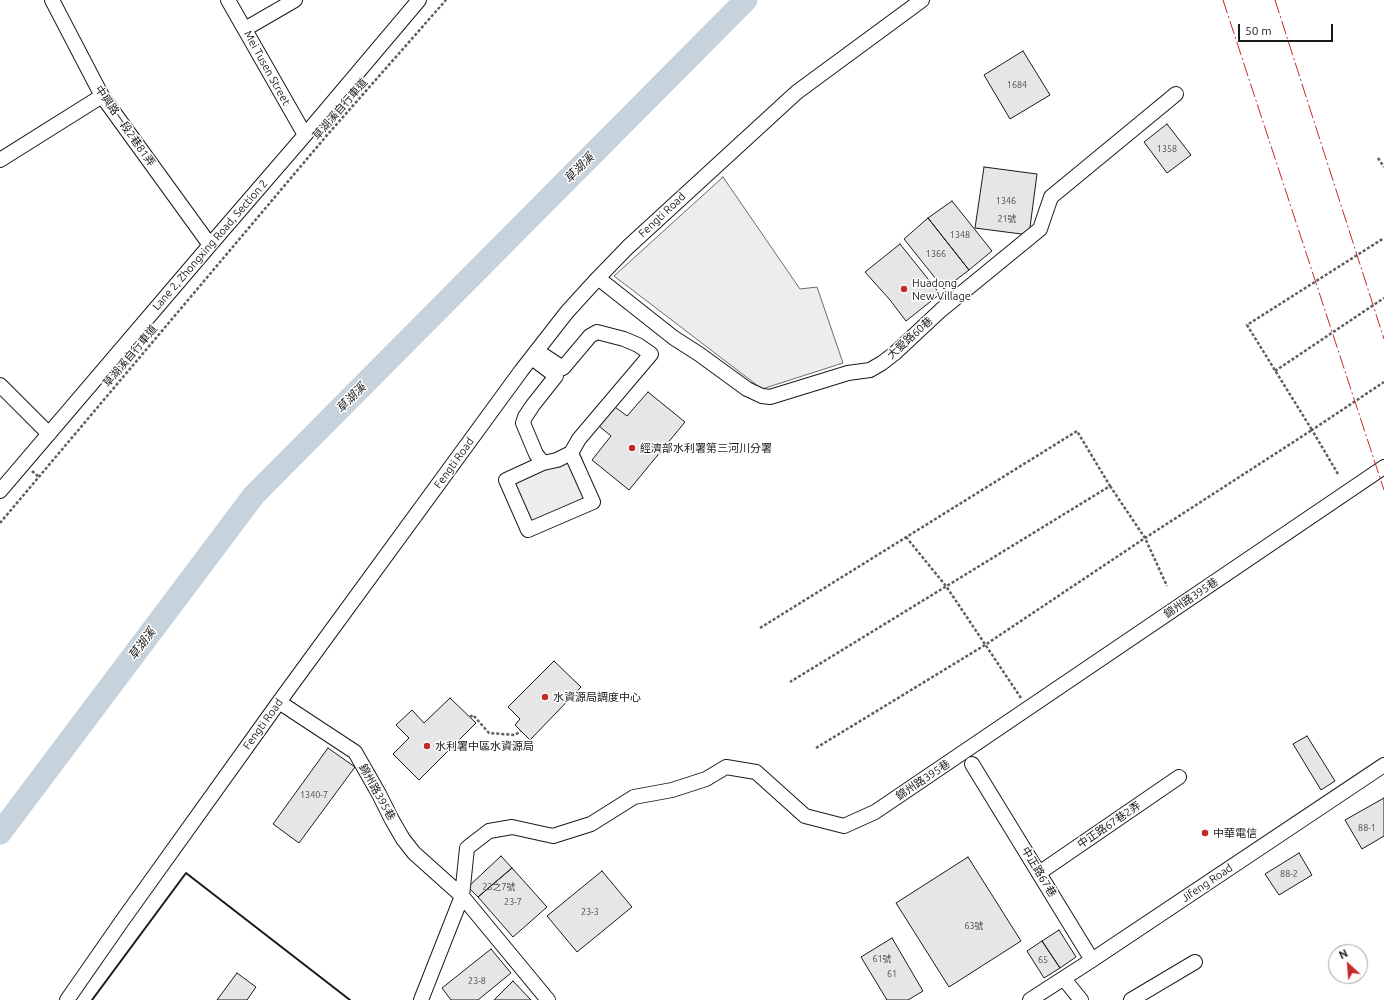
<!DOCTYPE html>
<meta charset="utf-8">
<style>
body{margin:0}
#map{position:relative;width:1384px;height:1000px;overflow:hidden;background:#fff;font-family:Ubuntu,sans-serif}
canvas{display:block}
.north{position:absolute;left:1328px;top:944px;width:40px;height:40px;box-sizing:border-box;background:#fff;border:1px solid #a3a3a3;border-radius:50%;rotate:334deg;font-size:11px;font-weight:700;line-height:16px;text-align:center;color:#1a1a1a}
.north::after{content:'';display:block;margin:auto;width:14px;height:18px;background:#c62828;clip-path:polygon(50% 0,100% 100%,50% 72%,0 100%)}
.scale{position:absolute;left:1238px;top:24px;width:95px;height:18px;box-sizing:border-box;border:2px solid #1a1a1a;border-top:0;padding-left:5px;font-size:12px;line-height:14px;white-space:nowrap;color:#1a1a1a;-webkit-text-stroke:3px #fff;paint-order:stroke}
</style>
<div id="map">
<canvas width="1384" height="1000"></canvas>
<div class="north">N</div>
<div class="scale">50 m</div>
</div>
<script>
const ctx = document.querySelector('canvas').getContext('2d');
ctx.lineJoin = 'round';
function fillPath(path, color) { ctx.fillStyle = color; ctx.fill(path, 'evenodd'); }
const shape = rows => new Path2D(rows.map(r => 'M' + r).join(''));
function stroke(path, color, width, dash) { ctx.strokeStyle = color; ctx.lineWidth = width; ctx.lineCap = dash ? 'butt' : 'round'; ctx.setLineDash(dash || []); ctx.stroke(path); }
function write(font, color, halo, rows, align = 'center') {
  ctx.font = font + ' Ubuntu,"Noto Sans TC",sans-serif'; ctx.lineWidth = 3; ctx.setLineDash([]); ctx.textBaseline = 'middle'; ctx.strokeStyle = halo; ctx.fillStyle = color; for (const [text, x, y, turn = 0] of rows) {
    ctx.save(); ctx.translate(x, y); ctx.rotate((+turn || 0) * Math.PI / 180); ctx.textAlign = isNaN(turn) ? turn : align; if (halo) ctx.strokeText(text, 0, 0); ctx.fillText(text, 0, 0); ctx.restore();
  }
}
const parking = shape([
 [723,177,800,289,817,287,843,363,762,389,614,276,723,177],
 [578,449,600,505,525,536,501,476,578,449]
]);
fillPath(parking, '#ededed');
stroke(parking, '#6a6a6a', 1);
stroke(shape([
 [0,833,254,495,746,0]
]), '#c6d2dc', 23);
const building = shape([
 [1023,51,1050,95,1010,119,984,75,1023,51],
 [1167,124,1191,155,1167,173,1144,142,1167,124],
 [984,167,1037,174,1029,235,975,228,984,167],
 [952,201,992,251,969,270,928,218,952,201],
 [928,218,969,270,944,289,904,239,928,218],
 [900,244,940,294,906,321,890,300,865,272,900,244],
 [648,392,685,422,629,490,592,460,611,436,599,426,615,407,627,416,648,392],
 [554,661,581,687,530,740,515,725,520,719,508,707,554,661],
 [450,698,476,723,419,780,393,754,409,738,396,725,412,710,424,723,450,698],
 [1307,736,1335,781,1321,790,1293,744,1307,736],
 [328,748,355,767,299,843,273,824,328,748],
 [1384,798,1384,836,1362,849,1345,820,1384,798],
 [1299,853,1312,875,1279,895,1265,874,1299,853],
 [501,856,512,868,478,897,468,887,501,856],
 [968,857,1021,941,949,987,896,903,968,857],
 [512,868,547,907,513,937,478,897,512,868],
 [602,871,632,907,577,952,547,916,602,871],
 [1059,930,1076,957,1060,968,1042,941,1059,930],
 [892,938,923,991,908,1000,887,1000,861,957,892,938],
 [1042,941,1060,968,1044,978,1027,951,1042,941],
 [491,949,511,973,478,1000,451,1000,442,988,491,949],
 [237,973,256,987,247,1000,217,1000,237,973],
 [513,981,531,1000,494,1000,513,981]
]);
fillPath(building, '#e6e6e6');
stroke(building, '#1a1a1a', 1);
const minor = shape([
 [52,0,102,96,210,245],
 [228,0,305,135],
 [245,29,295,0],
 [0,160,102,96],
 [598,278,674,338,699,354,747,389,762,396,770,397,848,373,870,370,882,363,895,353,941,310,1040,229,1051,197,1176,94],
 [532,358,556,376,533,405,525,417,523,423,536,454,543,463,557,460,571,453,579,439,651,354,638,345,624,339,597,332,590,336,563,368,537,351],
 [0,385,49,434],
 [543,463,506,480,528,530,593,502,571,453],
 [0,491,210,245,305,135,419,0],
 [279,702,355,752,379,794,392,820,403,839,414,853,462,896,421,1000],
 [972,764,1092,960],
 [1039,873,1179,777],
 [1064,979,1081,1000],
 [67,1000,122,921,279,702,521,371,567,312,598,278,628,247,797,92,922,0],
 [548,1000,462,896,467,848,489,831,512,827,553,836,591,824,634,797,672,790,706,779,726,767,756,772,805,816,844,826,875,812,1384,467],
 [1030,1000,1092,960,1384,765],
 [1131,1000,1195,962]
]);
stroke(minor, '#1a1a1a', 16);
stroke(shape([
 [1378,158,1384,167],
 [1275,371,1384,298],
 [32,471,39,477],
 [1338,474,1312,430,1384,382],
 [1110,486,1145,538,1167,586],
 [0,523,328,134,446,0],
 [906,537,946,586,1021,698],
 [760,628,1077,431,1110,486,790,682],
 [470,717,473,715,489,733,515,735,521,731],
 [816,748,985,645,1145,538,1312,430,1247,325,1384,238]
]), '#5f5f5f', 2.5, [3, 2]);
stroke(minor, '#fff', 14);
stroke(shape([
 [92,1000,186,873,350,1000]
]), '#1a1a1a', 2);
stroke(shape([
 [1223,0,1384,490],
 [1275,0,1384,339]
]), '#c62828', 1, [14, 3, 2, 3]);
for (const [x, y, r, color] of [
 [904,289,4,"#c62828"],
 [632,448,4,"#c62828"],
 [545,697,4,"#c62828"],
 [427,746,4,"#c62828"],
 [1205,833,4,"#c62828"]
]) { const dot = new Path2D(); dot.arc(x, y, r, 0, 2 * Math.PI); ctx.fillStyle = color; ctx.fill(dot); stroke(dot, '#fff', 1.5); }
write('9px', '#4d4d4d', null, [
 ["1684",1017,85],
 ["1358",1167,149],
 ["1346",1006,201],
 ["21號",1007,219],
 ["1348",960,235],
 ["1366",936,254],
 ["1340-7",314,795],
 ["88-1",1367,828],
 ["88-2",1289,874],
 ["23之7號",499,887],
 ["23-7",513,902],
 ["23-3",590,912],
 ["63號",974,926],
 ["61號",882,959],
 ["65",1043,960],
 ["61",892,974],
 ["23-8",477,981]
]);
write('11px', '#1a1a1a', '#fff', [
 ["Mei Tusen Street",267,68,61],
 ["草湖溪自行車道",340,109,-49],
 ["中興路一段2巷81弄",125,126,55],
 ["Fengti Road",662,215,-43],
 ["Lane 2, Zhongxing Road, Section 2",210,245,-49],
 ["大愛路60巷",910,338,-42],
 ["草湖溪自行車道",130,356,-50],
 ["Fengti Road",454,463,-54],
 ["錦州路395巷",1191,598,-34],
 ["Fengti Road",263,724,-54],
 ["錦州路395巷",923,780,-34],
 ["錦州路395巷",377,792,61],
 ["中正路67巷2弄",1109,825,-34],
 ["中正路67巷",1039,872,59],
 ["Jifeng Road",1207,883,-34]
]);
write('11px', '#1a1a1a', '#fff', [
 ["Huadong",912,283],
 ["New Village",912,296],
 ["經濟部水利署第三河川分署",640,448],
 ["水資源局調度中心",553,697],
 ["水利署中區水資源局",435,746],
 ["中華電信",1213,833]
], 'left');
write('italic 12px', '#1a1a1a', '#fff', [
 ["草湖溪",579,168,-45],
 ["草湖溪",351,398,-45],
 ["草湖溪",142,644,-53]
]);
</script>
